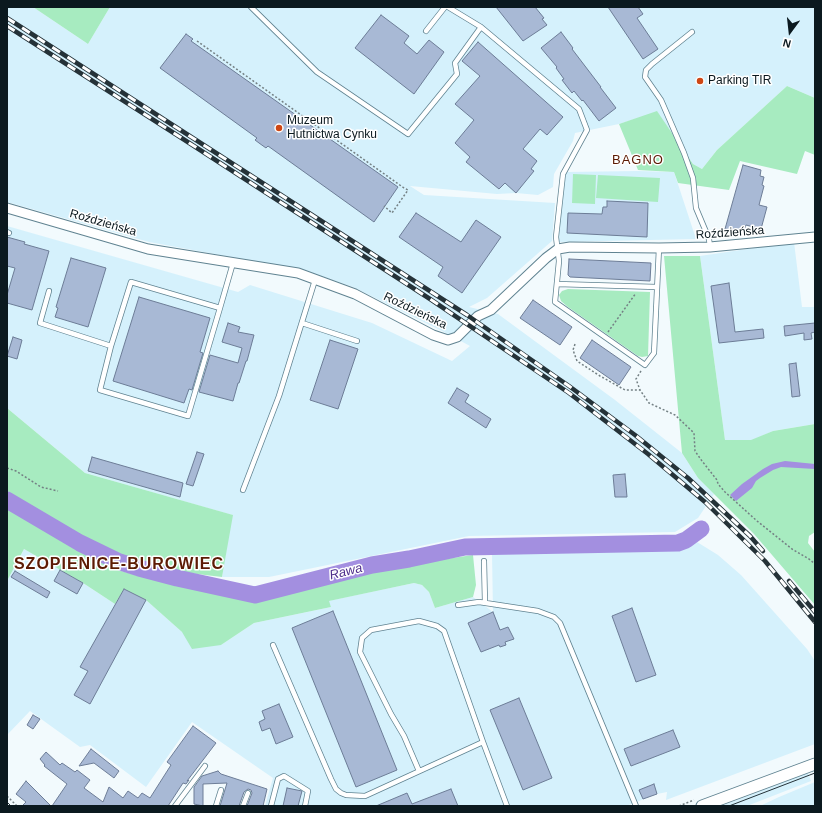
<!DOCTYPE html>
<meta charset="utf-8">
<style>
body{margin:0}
#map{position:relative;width:822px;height:813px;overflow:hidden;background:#f2fafd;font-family:Helvetica,sans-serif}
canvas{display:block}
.frame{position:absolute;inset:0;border:8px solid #0b191f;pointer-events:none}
.north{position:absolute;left:770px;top:12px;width:40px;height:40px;-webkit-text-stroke:3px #fff;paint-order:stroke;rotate:195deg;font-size:11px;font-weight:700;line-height:16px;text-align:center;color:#0b191f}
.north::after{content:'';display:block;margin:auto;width:14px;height:18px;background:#0b191f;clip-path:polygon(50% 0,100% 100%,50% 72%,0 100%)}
</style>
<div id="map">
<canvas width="822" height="813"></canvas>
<div class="frame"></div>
<div class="north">N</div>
</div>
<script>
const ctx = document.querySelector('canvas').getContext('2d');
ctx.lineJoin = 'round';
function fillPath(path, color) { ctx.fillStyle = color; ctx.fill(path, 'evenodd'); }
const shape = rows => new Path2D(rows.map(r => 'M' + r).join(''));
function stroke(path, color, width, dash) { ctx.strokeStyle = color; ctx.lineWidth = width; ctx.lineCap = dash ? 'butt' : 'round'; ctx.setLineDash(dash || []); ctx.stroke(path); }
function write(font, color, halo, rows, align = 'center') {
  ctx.font = font + ' Helvetica,sans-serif'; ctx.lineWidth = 3; ctx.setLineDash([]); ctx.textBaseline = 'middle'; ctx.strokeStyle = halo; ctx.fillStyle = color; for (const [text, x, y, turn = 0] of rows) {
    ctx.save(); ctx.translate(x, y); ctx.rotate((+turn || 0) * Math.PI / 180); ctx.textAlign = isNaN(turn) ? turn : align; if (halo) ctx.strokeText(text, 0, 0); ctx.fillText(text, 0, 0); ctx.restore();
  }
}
fillPath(shape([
 [7,7,33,7,88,44,110,7,815,7,815,98,787,86,717,150,702,169,693,164,657,112,619,124,575,133,573,141,554,174,553,187,538,195,516,193,497,194,410,186,424,195,555,203,552,241,487,298,469,307,498,314,615,400,682,453,698,478,714,494,698,518,675,532,469,536,269,577,222,577,232,515,85,473,7,408,7,226,238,292,250,285,372,323,452,361,470,346,444,332,353,287,307,271,149,242,7,202],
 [638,171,674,172,696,239,558,242,566,172],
 [794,242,802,307,815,307,815,424,773,431,751,441,725,440,700,256],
 [697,542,718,555,741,575,807,649,815,661,815,744,666,800,667,792,657,794,626,806,265,806,273,778,192,722,146,787,90,745,80,747,30,711,7,735,7,581,24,549,83,583,115,604,124,589,146,600,182,632,221,645,254,623,331,607,328,601,414,583,422,585,429,592,435,608,473,597,493,612,492,553,591,549,680,549],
 [808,773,811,781,747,806,721,806],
 [815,782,815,806,760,806,779,797]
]), '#d5f1fc');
fillPath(shape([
 [33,7,110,7,88,44],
 [787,86,815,98,815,155,805,151,797,174,740,161,729,190,678,183,674,172,638,170,619,124,657,111,693,164,702,169,717,150],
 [573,174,596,175,595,204,572,203],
 [598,175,660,178,658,202,596,198],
 [664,256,700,256,725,440,751,440,773,431,815,424,815,532,809,536,808,543,815,552,815,605,754,534,698,478,682,453],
 [568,289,650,292,648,356,642,357,638,356,568,307,561,301,559,295,562,291],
 [7,408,85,473,233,515,222,577,180,572,128,559,101,547,7,491],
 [7,507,114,569,132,574,254,600,370,572,424,562,473,555,476,585,473,597,435,608,429,592,422,585,414,583,329,601,331,607,254,623,221,645,192,649,182,632,146,600,124,589,115,604,83,583,24,549,7,581]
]), '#a7ebc0');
fillPath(shape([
 [785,461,815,464,815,469,781,467,773,470,760,478,756,481,752,488,736,501,730,495,742,484,763,469,772,464]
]), '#a38fe0');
stroke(shape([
 [7,500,80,543,117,561,139,568,177,578,255,595,372,565,409,559,465,547,678,543,686,540,701,529]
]), '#a38fe0', 17);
const building = shape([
 [496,7,535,7,544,18,542,19,547,25,523,41,496,7],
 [608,7,638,7,643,14,637,18,658,49,643,59,608,7],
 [381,15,409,36,404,43,417,54,429,40,444,52,414,94,355,48,381,15],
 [561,32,573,48,572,49,601,87,600,87,616,108,599,121,583,100,582,101,574,91,572,93,562,80,564,79,556,68,557,67,541,48,561,32],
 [186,34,193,39,191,41,398,187,374,222,268,146,266,148,259,143,255,140,257,138,160,68,186,34],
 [478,42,563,117,547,135,540,129,523,149,537,161,531,169,534,171,516,193,505,183,499,189,466,162,470,157,455,143,474,120,455,104,480,76,462,61,478,42],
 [743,165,761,170,760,176,764,177,762,185,764,186,759,205,767,207,761,229,746,225,744,231,725,229,743,165],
 [607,201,648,203,647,237,567,233,568,213,602,214,603,207,607,207,607,201],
 [416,213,461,242,476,220,501,237,462,293,438,276,443,267,399,237,416,213],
 [7,237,25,242,24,244,49,251,32,310,7,303,7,295,15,268,7,266,7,237],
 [71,258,106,268,88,327,55,317,58,308,56,307,71,258],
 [569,259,651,263,650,281,570,277,568,275,569,259],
 [729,283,735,332,763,329,764,338,719,343,711,286,729,283],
 [139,297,210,318,200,352,203,353,192,390,189,389,184,403,113,381,139,297],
 [533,300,572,327,560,345,520,318,533,300],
 [228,323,240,327,238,332,254,335,247,361,246,361,239,383,238,383,233,401,199,392,210,355,238,363,242,348,222,342,228,323],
 [815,323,815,332,811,333,812,339,804,340,804,333,785,336,784,326,815,323],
 [13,337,22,340,17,359,7,356,13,337],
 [330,340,358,349,338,409,310,400,330,340],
 [592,340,631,367,619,385,580,358,592,340],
 [796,363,800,396,792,397,789,364,796,363],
 [457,388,469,395,465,402,491,419,486,428,448,403,457,388],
 [197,452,204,454,193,486,186,484,197,452],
 [92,457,183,483,180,497,88,471,92,457],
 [625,474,627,497,615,497,613,475,625,474],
 [60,570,83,583,77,594,54,581,60,570],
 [15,571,50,592,47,598,11,577,15,571],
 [124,589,146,600,90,704,74,695,88,671,80,667,124,589],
 [632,608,656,675,636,682,612,616,632,608],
 [333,611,397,770,356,787,292,628,333,611],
 [493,612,500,630,508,627,514,639,505,642,506,645,500,647,499,645,481,652,468,623,493,612],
 [519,698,552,778,523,790,490,710,519,698],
 [279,704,293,737,276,744,270,728,262,731,259,722,265,719,262,711,279,704],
 [33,715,40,719,33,729,27,725,33,715],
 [193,726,216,743,187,781,189,780,186,784,183,783,168,806,52,806,67,784,44,766,45,765,40,759,46,752,60,765,62,763,75,772,77,770,90,780,84,788,103,802,109,787,123,798,128,791,138,798,142,793,150,798,171,765,167,762,193,726],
 [673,730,680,747,631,766,624,749,673,730],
 [91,749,119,771,114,778,94,763,79,766,91,749],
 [218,771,221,774,267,789,263,806,247,806,252,793,251,790,248,789,244,792,239,806,220,806,227,783,203,784,203,806,194,804,194,787,202,776,218,771],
 [26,781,51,806,22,806,26,802,16,794,26,781],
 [654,784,657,794,643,799,639,790,654,784],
 [287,788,302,791,298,806,283,806,287,788],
 [451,789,458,806,376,806,407,793,412,804,451,789]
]);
fillPath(building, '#a8b9d5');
stroke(building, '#6d7d97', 1);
const service = shape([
 [251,7,317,72,408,134,457,74,455,63,481,27],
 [448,7,481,27,579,109,587,130,563,174,556,237,559,261,555,302,645,365,654,353,659,248],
 [426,31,445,7],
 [692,32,652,64,646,70,645,77,661,100,684,153,693,178,696,208,709,239,710,247],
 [7,232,9,233],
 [557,284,657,287],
 [49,291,40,323,111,346],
 [220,308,131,282,111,346,100,390,188,416,220,308,233,263],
 [302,323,357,341],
 [243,490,279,396,315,280],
 [484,561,485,603],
 [458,605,479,602,538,611,554,617,560,623,636,806],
 [273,645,331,779,336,789,341,793,346,795,365,796,483,742],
 [419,771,404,736,391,714,360,652,362,638,371,630,419,621,437,626,444,631,483,742,507,806],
 [175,806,205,766],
 [216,806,221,790],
 [243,806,248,793],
 [271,806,278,779,284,776,308,791,305,806]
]);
const minor = shape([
 [7,208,148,249,298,273,355,294,433,335,448,340,457,337,478,316,491,310,546,258,558,249,570,247,659,248,710,247,815,237]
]);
const tertiary = shape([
 [702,806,815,764]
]);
stroke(service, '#608391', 6);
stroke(minor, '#608391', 11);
stroke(tertiary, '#608391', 13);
stroke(shape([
 [197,41,404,188,408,190,392,213,384,206],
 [608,332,636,293],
 [575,344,573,350,577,361,600,376,625,390,640,390],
 [641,371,636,379,640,390,649,403,675,415,694,433,695,451,702,461,717,480,718,484,725,492,757,521,792,549,809,559,815,564],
 [7,468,16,471,41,487,58,491],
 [7,796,17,806],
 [679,806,694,800]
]), '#748084', 1.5, [2, 2]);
stroke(service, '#fff', 4.5);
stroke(minor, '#fff', 9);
stroke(tertiary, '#fff', 11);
stroke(shape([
 [7,802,11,806],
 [729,806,815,773]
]), '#253238', 1);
const rail = shape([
 [7,18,467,315,569,386,635,435,688,478,750,536,763,551],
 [7,26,180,137,430,299,569,393,648,454,705,502,765,561,815,622],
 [789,581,815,612]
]);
stroke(rail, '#253238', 4.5);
stroke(rail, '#fff', 3, [9]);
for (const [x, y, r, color] of [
 [700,81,4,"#ce4715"],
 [279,128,4,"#ce4715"]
]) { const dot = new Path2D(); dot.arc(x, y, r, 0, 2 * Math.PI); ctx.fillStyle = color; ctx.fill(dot); stroke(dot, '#fff', 1.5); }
write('12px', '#0b191f', '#fff', [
 ["Parking TIR",708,81],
 ["Muzeum",287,121],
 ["Hutnictwa Cynku",287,135]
], 'left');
write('12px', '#0b191f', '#fff', [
 ["Roździeńska",103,223,16],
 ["Roździeńska",730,233,-4],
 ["Roździeńska",415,311,26]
]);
ctx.letterSpacing = '1px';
write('13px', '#5c1b04', '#fff', [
 ["BAGNO",638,160]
]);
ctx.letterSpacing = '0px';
write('italic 13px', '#4e2e8b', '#fff', [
 ["Rawa",346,572,-14]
]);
ctx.letterSpacing = '1px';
write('bold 16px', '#5c1b04', '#fff', [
 ["SZOPIENICE-BUROWIEC",119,565]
]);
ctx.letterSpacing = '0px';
</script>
